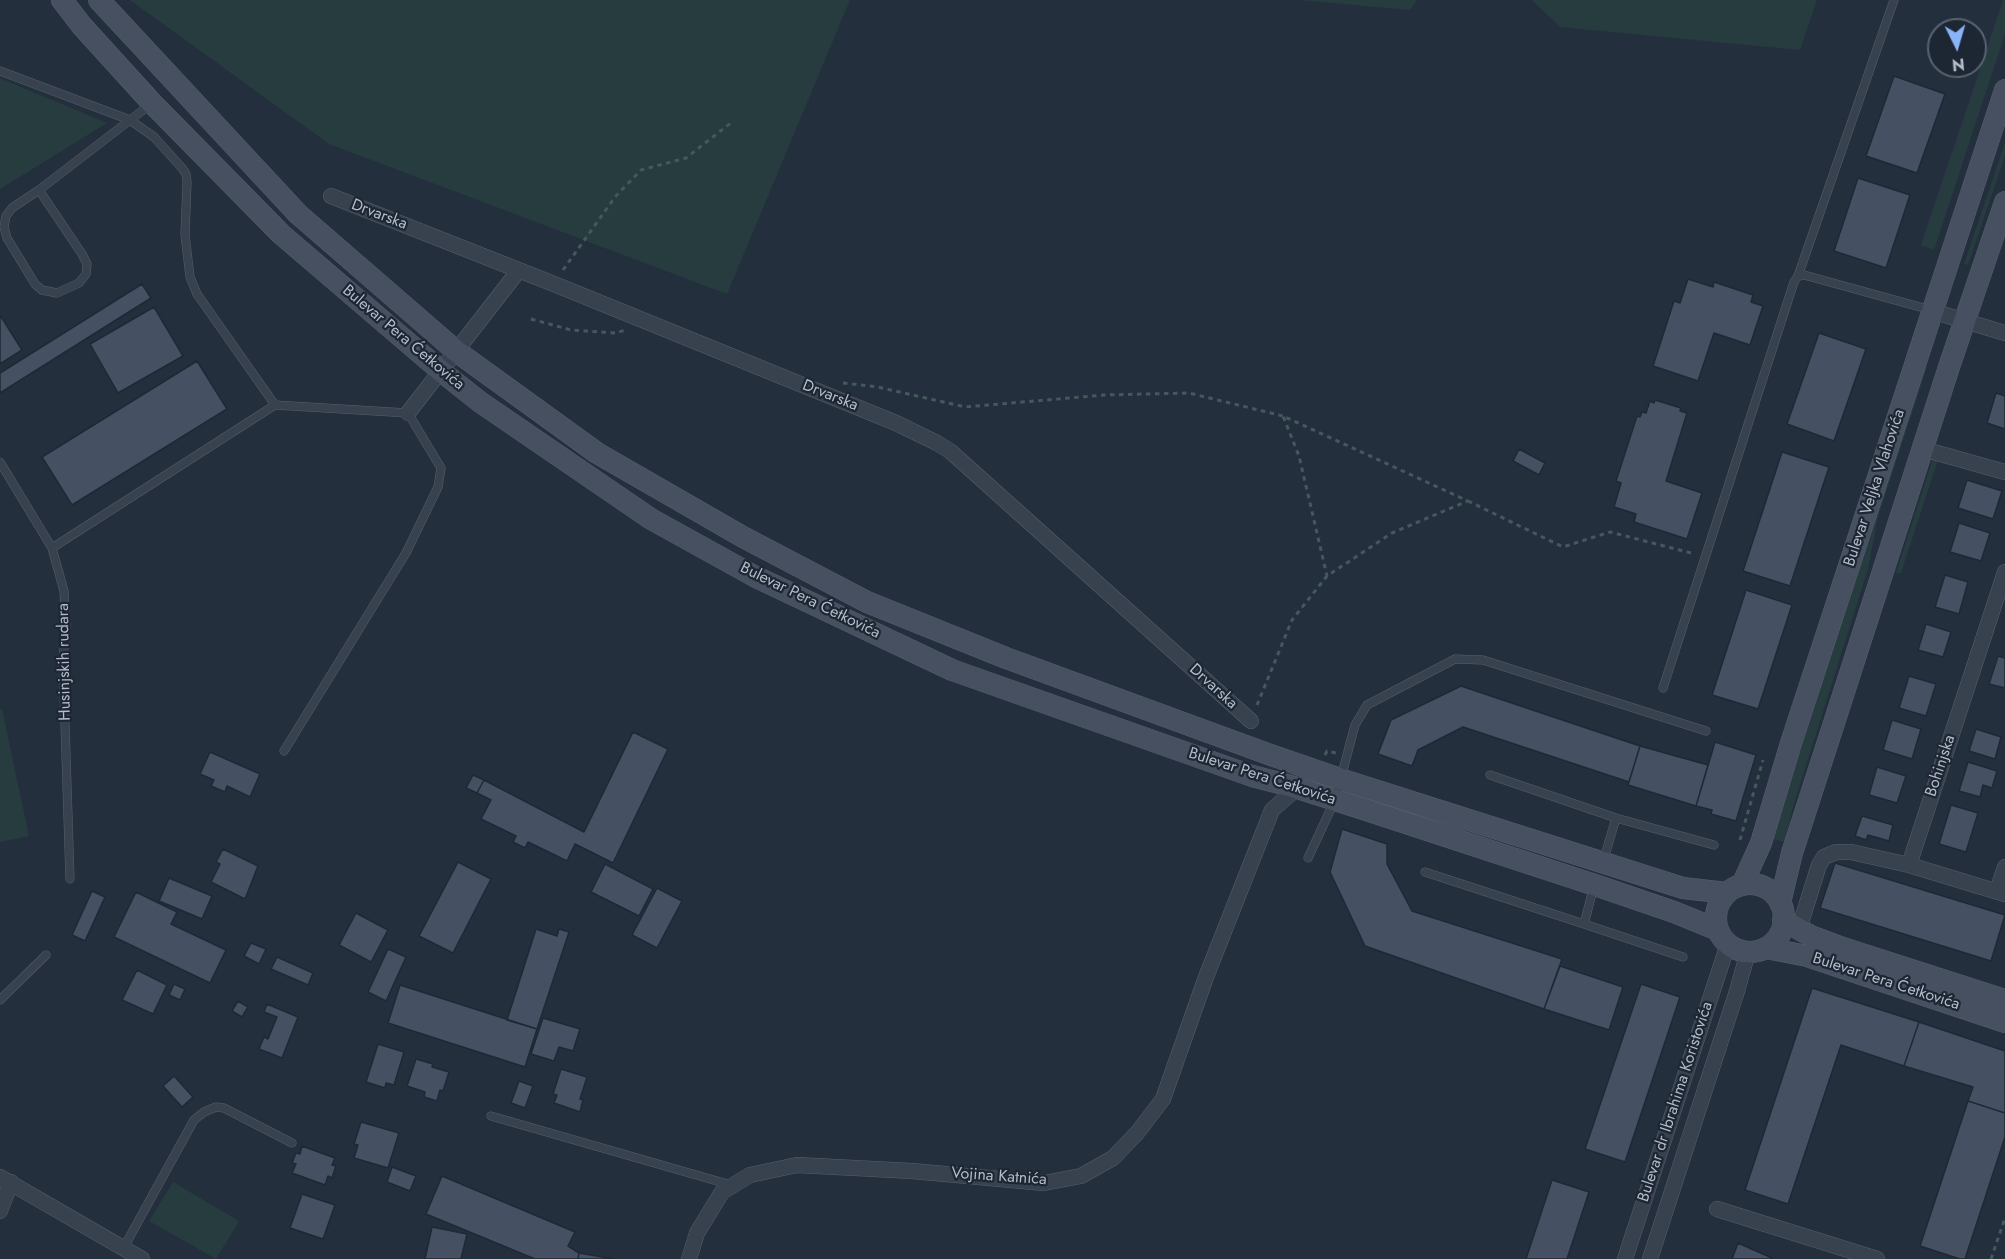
<!DOCTYPE html>
<meta charset="utf-8">
<style>
body{margin:0}
#map{position:relative;width:2005px;height:1259px;overflow:hidden;background:#242f3e;font-family:Jost,sans-serif}
canvas{display:block}
.north{position:absolute;left:1927px;top:18px;width:60px;height:60px;box-sizing:border-box;background:#1d2633;border:2px solid #59626f;border-radius:50%;rotate:175deg;font-size:16px;font-weight:700;line-height:24px;text-align:center;color:#b4bcc9}
.north::after{content:'';display:block;margin:auto;width:21px;height:27px;background:#8ab4f8;clip-path:polygon(50% 0,100% 100%,50% 72%,0 100%)}
</style>
<div id="map">
<canvas width="2005" height="1259"></canvas>
<div class="north">N</div>
</div>
<script>
const ctx = document.querySelector('canvas').getContext('2d');
ctx.lineJoin = 'round';
function fillPath(path, color) { ctx.fillStyle = color; ctx.fill(path, 'evenodd'); }
const shape = rows => new Path2D(rows.map(r => 'M' + r).join(''));
function stroke(path, color, width, dash) { ctx.strokeStyle = color; ctx.lineWidth = width; ctx.lineCap = dash ? 'butt' : 'round'; ctx.setLineDash(dash || []); ctx.stroke(path); }
function write(font, color, halo, rows, align = 'center') {
  ctx.font = font + ' Jost,sans-serif'; ctx.lineWidth = 4.5; ctx.setLineDash([]); ctx.textBaseline = 'middle'; ctx.strokeStyle = halo; ctx.fillStyle = color; for (const [text, x, y, turn = 0] of rows) {
    ctx.save(); ctx.translate(x, y); ctx.rotate((+turn || 0) * Math.PI / 180); ctx.textAlign = isNaN(turn) ? turn : align; if (halo) ctx.strokeText(text, 0, 0); ctx.fillText(text, 0, 0); ctx.restore();
  }
}
fillPath(shape([
 [130,0,850,0,727,294,329,144],
 [1299,0,1417,0,1410,10],
 [1532,0,1817,0,1800,50,1560,27],
 [2003,0,2005,0,2005,34,1934,250,1921,245],
 [0,78,9,82,107,123,0,189],
 [2005,143,2005,156,1968,265,1964,264],
 [1924,366,1927,367,1878,517,1868,569,1793,807,1785,842,1769,838],
 [1933,458,1938,460,1901,573,1896,573],
 [2,709,29,836,0,842,0,710],
 [173,1182,239,1221,216,1259,149,1221]
]), '#263c3f');
const building = shape([
 [1894,76,1945,94,1917,173,1866,156,1894,76],
 [1858,178,1910,195,1886,268,1834,251,1858,178],
 [1688,279,1713,287,1714,282,1753,295,1751,302,1763,306,1750,345,1714,333,1698,381,1653,366,1674,301,1680,303,1688,279],
 [142,284,151,298,0,393,0,373,142,284],
 [154,307,183,356,118,393,90,344,154,307],
 [0,315,22,350,0,364,0,315],
 [1819,333,1866,349,1834,441,1787,424,1819,333],
 [197,361,227,409,72,505,42,457,197,361],
 [1996,393,2005,396,2005,429,1987,423,1996,393],
 [1655,400,1681,408,1680,411,1687,413,1666,481,1702,493,1687,539,1634,522,1636,514,1614,507,1621,483,1616,481,1637,416,1640,417,1642,412,1646,413,1650,401,1654,403,1655,400],
 [1519,449,1545,463,1539,475,1513,461,1519,449],
 [1782,452,1829,467,1790,586,1743,571,1782,452],
 [1967,480,2002,491,1993,519,1958,508,1967,480],
 [1959,523,1990,533,1981,561,1950,552,1959,523],
 [1945,575,1968,582,1959,614,1935,607,1945,575],
 [1746,590,1792,605,1758,709,1712,695,1746,590],
 [1926,624,1951,632,1943,657,1918,650,1926,624],
 [1998,656,2005,658,2005,688,1989,684,1998,656],
 [1909,676,1936,684,1926,716,1899,708,1909,676],
 [1461,686,1640,746,1629,782,1463,727,1418,750,1412,766,1378,754,1391,720,1461,686],
 [1892,720,1921,729,1912,759,1883,750,1892,720],
 [1976,729,2001,737,1995,759,1969,751,1976,729],
 [633,732,668,749,613,863,575,844,567,861,528,842,525,848,513,842,516,836,481,819,491,800,477,793,484,780,584,832,633,732],
 [1715,742,1756,755,1736,821,1711,814,1712,810,1696,806,1715,742],
 [1640,746,1708,765,1696,806,1628,785,1640,746],
 [210,752,260,774,250,797,227,786,225,792,211,786,214,780,200,774,210,752],
 [1968,762,1997,771,1992,788,1983,785,1980,797,1959,791,1968,762],
 [1877,767,1906,776,1897,803,1869,795,1877,767],
 [473,775,484,780,477,793,466,788,473,775],
 [1951,805,1978,813,1966,852,1939,844,1951,805],
 [1862,816,1893,825,1889,841,1868,835,1866,840,1855,836,1862,816],
 [1342,829,1387,844,1387,864,1412,911,1562,959,1544,1009,1365,946,1330,872,1342,829],
 [223,849,258,866,245,899,211,882,220,864,216,862,223,849],
 [458,862,491,879,453,953,419,936,458,862],
 [1835,863,2005,915,1991,961,1820,908,1835,863],
 [605,864,653,889,639,916,591,892,605,864],
 [169,878,212,896,202,919,159,901,169,878],
 [657,888,682,901,657,948,632,935,657,888],
 [92,891,105,897,85,941,72,935,92,891],
 [136,892,177,912,171,924,226,950,210,983,114,937,136,892],
 [356,913,388,930,371,962,339,945,356,913],
 [536,929,557,936,559,929,569,932,537,1029,507,1020,536,929],
 [251,943,266,949,259,964,244,956,251,943],
 [388,949,406,957,386,1001,368,992,388,949],
 [277,957,313,973,308,985,271,969,277,957],
 [1560,966,1623,987,1609,1030,1544,1009,1560,966],
 [137,970,167,985,153,1014,122,1000,137,970],
 [174,984,185,989,180,1000,169,995,174,984],
 [1641,984,1680,997,1625,1162,1585,1149,1641,984],
 [400,985,537,1029,525,1067,388,1023,400,985],
 [1812,988,1919,1022,1904,1066,1841,1045,1788,1204,1745,1190,1812,988],
 [238,1001,248,1007,242,1017,232,1011,238,1001],
 [267,1004,298,1017,282,1058,259,1049,264,1037,268,1039,277,1017,264,1012,267,1004],
 [543,1018,580,1029,573,1051,559,1047,554,1061,531,1054,543,1018],
 [1919,1022,2005,1051,2005,1113,1968,1101,1973,1087,1904,1066,1919,1022],
 [378,1044,404,1052,394,1085,386,1083,385,1088,366,1082,378,1044],
 [416,1059,433,1064,432,1067,449,1072,443,1091,440,1090,437,1101,424,1097,425,1092,407,1086,416,1059],
 [561,1069,587,1077,580,1099,583,1100,580,1112,554,1103,557,1095,553,1094,561,1069],
 [174,1076,193,1097,182,1107,163,1086,174,1076],
 [519,1081,533,1086,525,1108,511,1103,519,1081],
 [1968,1101,2005,1113,2005,1137,1965,1259,1960,1259,1920,1246,1968,1101],
 [361,1122,399,1133,388,1168,354,1158,358,1145,354,1144,361,1122],
 [302,1146,335,1158,332,1165,336,1166,332,1178,328,1176,325,1185,292,1173,296,1164,292,1163,296,1153,300,1154,302,1146],
 [392,1167,416,1176,410,1191,387,1182,392,1167],
 [442,1176,575,1232,568,1246,579,1253,578,1259,535,1259,426,1214,442,1176],
 [1552,1180,1589,1192,1567,1259,1526,1259,1552,1180],
 [302,1194,335,1205,323,1239,290,1228,302,1194],
 [432,1227,467,1234,461,1259,425,1259,432,1227],
 [1738,1243,1772,1258,1772,1259,1732,1259,1738,1243],
 [579,1253,614,1259,578,1259,579,1253]
]);
fillPath(building, '#455162');
stroke(building, '#1f2835', 1.5);
const service = shape([
 [0,71,130,120,154,137,182,168,186,174,187,182,185,235,190,277,197,294,275,405,408,413,441,468,438,487,406,553,284,751],
 [39,190,82,254,87,264,86,274,79,283,57,293,42,290,35,284,7,238,4,227,6,216,12,208,39,190,151,104],
 [1798,276,1894,0],
 [0,462,52,548,64,591,66,626,63,661,70,879],
 [52,548,275,405],
 [1663,688,1794,282,1798,276,1804,275,1931,310],
 [1490,775,1616,818,1714,845],
 [1308,858,1335,800,1355,725,1367,705,1455,659,1483,660,1706,731],
 [1603,862,1616,818],
 [1425,872,1584,924,1594,886],
 [1584,924,1683,957],
 [0,1000,46,955],
 [491,1116,731,1185],
 [123,1249,189,1129,194,1120,204,1112,216,1107,224,1108,292,1143]
]);
const minor = shape([
 [331,196,554,284,896,423,937,443,950,451,1251,721],
 [1932,311,2005,333],
 [408,413,519,270],
 [1923,449,2005,472],
 [2005,572,1909,865,2005,894],
 [1997,891,2005,867],
 [1799,929,1819,865,1824,857,1836,852,1851,852,1909,865],
 [0,1177,142,1259],
 [1717,1209,1877,1259],
 [0,1211,11,1182],
 [689,1259,697,1233,722,1192,750,1175,797,1165,912,1171,1044,1183,1081,1176,1113,1158,1137,1133,1163,1099,1206,977,1272,810,1297,788],
 [1625,1259,1728,944],
 [1650,1259,1737,991,1748,952]
]);
const secondary = shape([
 [62,0,82,26,152,103,281,234,441,371,480,402,651,519,754,576,952,670,1252,776,1291,786,1363,809,1595,885,1674,912,1718,930],
 [99,0,298,214,456,351,597,453,743,537,867,602,1006,658,1268,754,1340,779,1683,888,1727,893],
 '1716 918a34 34 0 1 1 68 0a34 34 0 1 1-68 0Z',
 [1742,885,1761,843,1791,743,2005,90],
 [1780,903,1792,853,1949,367,2005,202],
 [1783,920,1811,936,1843,948,2005,1000],
 [1766,948,1807,956,2005,1022]
]);
stroke(service, '#565f6c', 9);
stroke(minor, '#565f6c', 16);
stroke(secondary, '#565f6c', 22);
stroke(shape([
 [563,270,615,197,641,170,686,158,732,122],
 [531,319,571,330,615,333,626,330],
 [843,383,878,387,965,407,1104,395,1189,393,1283,416],
 [1468,501,1563,547,1610,532,1695,554],
 [1257,705,1292,620,1327,576,1392,533,1468,501,1283,416,1299,456,1327,576],
 [1325,755,1327,751,1336,753],
 [1740,840,1763,760],
 [1991,1259,2005,1218]
]), '#44595c', 3, [4.5, 4.5]);
stroke(service, '#38414e', 8);
stroke(minor, '#38414e', 15);
stroke(secondary, '#465061', 21);
write('16px', '#b4bcc9', '#1d2633', [
 ["Drvarska",379,215,21],
 ["Bulevar Pera Ćetkovića",403,338,40],
 ["Drvarska",830,396,22],
 ["Bulevar Veljka Vlahovića",1875,488,-72],
 ["Bulevar Pera Ćetkovića",810,601,26],
 ["Husinjskih rudara",65,662,-91],
 ["Drvarska",1213,687,42],
 ["Bohinjska",1941,766,-72],
 ["Bulevar Pera Ćetkovića",1262,777,18],
 ["Bulevar Pera Ćetkovića",1886,982,18],
 ["Bulevar dr Ibrahima Koristovića",1676,1102,-72],
 ["Vojina Katnića",999,1177,4]
]);
</script>
